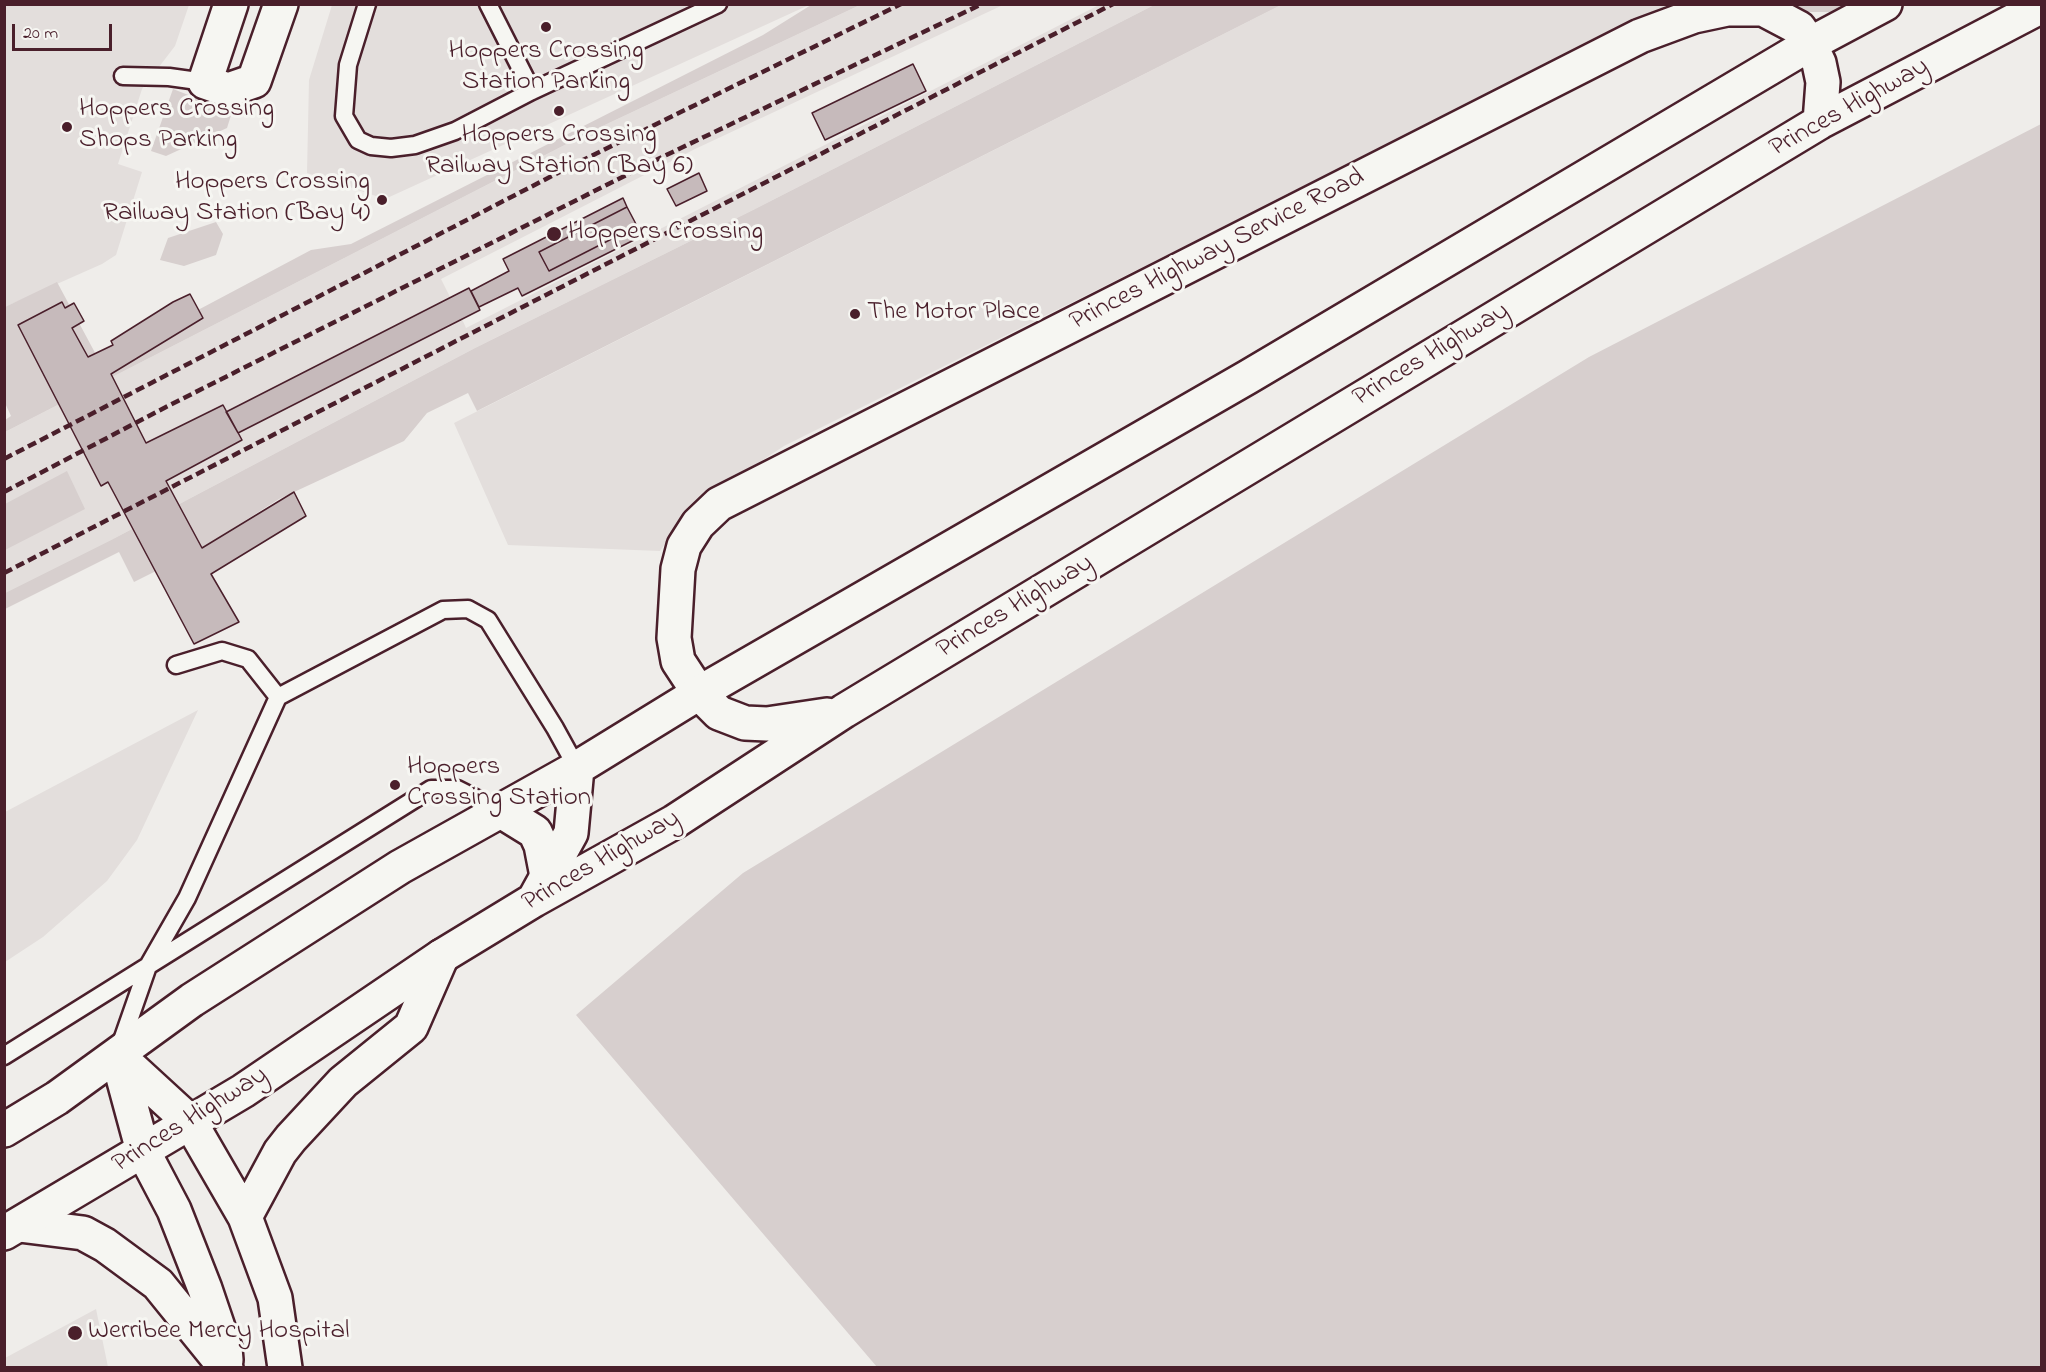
<!DOCTYPE html>
<style>
body{margin:0}
#map{position:relative;width:2046px;height:1372px;overflow:hidden;background:#efedea;font-family:"Indie Flower",sans-serif}
canvas{display:block}
.frame{position:absolute;inset:0;border:6px solid #4a1f2b;pointer-events:none}
.scale{position:absolute;left:12px;top:24px;width:100px;height:27px;box-sizing:border-box;border:3px solid #4a1f2b;border-top:0;padding-left:8px;font-size:18px;line-height:21px;white-space:nowrap;color:#4a1f2b;-webkit-text-stroke:4px #f6f6f2;paint-order:stroke}
</style>
<div id="map">
<canvas width="2046" height="1372"></canvas>
<div class="frame"></div>
<div class="scale">20 m</div>
</div>
<script>
const ctx = document.querySelector('canvas').getContext('2d');
ctx.lineJoin = 'round';
function fillPath(path, color) { ctx.fillStyle = color; ctx.fill(path, 'evenodd'); }
const shape = rows => new Path2D(rows.map(r => 'M' + r).join(''));
function stroke(path, color, width, dash) { ctx.strokeStyle = color; ctx.lineWidth = width; ctx.lineCap = dash ? 'butt' : 'round'; ctx.setLineDash(dash || []); ctx.stroke(path); }
function write(font, color, halo, rows, align = 'center') {
  ctx.font = font + ' "Indie Flower",sans-serif'; ctx.lineWidth = 6; ctx.setLineDash([]); ctx.textBaseline = 'middle'; ctx.strokeStyle = halo; ctx.fillStyle = color; for (const [text, x, y, turn = 0] of rows) {
    ctx.save(); ctx.translate(x, y); ctx.rotate((+turn || 0) * Math.PI / 180); ctx.textAlign = isNaN(turn) ? turn : align; if (halo) ctx.strokeText(text, 0, 0); ctx.fillText(text, 0, 0); ctx.restore();
  }
}
fillPath(shape([
 [5,5,189,5,175,46,142,89,118,164,142,172,116,255,102,264,5,307],
 [332,5,809,5,385,199,307,173,309,80],
 [860,5,1003,5,695,149,576,210,441,279,450,297,226,412,222,405,146,443,181,472,242,441,238,433,462,319,466,328,1099,5,1154,5,755,209,475,348,113,539,5,593,5,432,592,131],
 [1281,5,1668,5,784,446,720,488,683,517,660,551,508,545,454,423],
 [198,710,137,840,107,881,43,937,5,962,5,812],
 [96,1309,108,1367,5,1367,5,1358]
]), '#e3dedc');
fillPath(shape([
 [811,5,860,5,592,131,5,432,5,420,11,416,5,403,5,307,57,282,100,362,311,250,351,244,763,35],
 [1154,5,1281,5,477,411,468,393,427,413,404,441,279,499,202,548,134,582,119,552,5,609,5,593,113,539,475,348,755,209],
 [1766,5,1848,5,1835,12,1804,12],
 [173,89,232,112,227,128,166,156,151,151],
 [2041,124,2041,1367,877,1367,576,1015,743,873,1589,357],
 [216,222,223,234,216,255,184,266,160,260,168,238],
 [67,471,85,509,5,550,5,504]
]), '#d7cfce');
const building = shape([
 [913,64,926,91,825,140,812,113,913,64],
 [699,173,707,191,676,206,667,189,699,173],
 [623,198,627,207,539,252,549,271,637,226,642,236,522,296,518,288,479,307,471,291,509,271,503,259,623,198],
 [627,207,637,226,549,271,539,252,627,207],
 [469,288,480,310,238,433,226,412,469,288],
 [190,294,203,318,111,374,146,443,223,405,242,440,166,481,202,548,294,492,306,516,211,574,239,622,194,644,108,482,101,486,18,325,62,302,65,308,74,303,84,321,72,328,88,357,113,345,111,341,173,302,190,294]
]);
fillPath(building, '#c6babb');
stroke(building, '#4a1f2b', 1.5);
const service = shape([
 [367,4,348,65,344,116,358,140,371,146,391,148,415,145,455,131,532,91,718,4],
 [488,4,532,91],
 [123,76,169,77,205,82],
 [176,665,222,651,248,659,278,697],
 [119,1049,148,966,187,898,278,697,443,610,468,609,488,620,555,728,577,768],
 [4,1056,431,789,457,789,501,811]
]);
const minor = shape([
 [231,4,205,82,228,90,254,81,281,4],
 [699,693,678,661,674,638,678,569,684,546,698,524,719,504,1640,36,1694,16,1727,9,1763,9,1799,28,1810,44],
 [501,811,535,832,541,845,547,876]
]);
const tertiary = shape([
 [190,1122,245,1217,275,1298,285,1368],
 [143,1151,174,1210,205,1289,225,1348,226,1360],
 [245,1217,280,1152,291,1138,343,1082,411,1027,442,956],
 [19,1225,83,1233,105,1245,158,1284,226,1368]
]);
const trunk = shape([
 [1810,44,1819,63,1823,82,1820,122],
 [699,693,719,713,745,723,767,724,827,715],
 [534,900,571,833,577,768],
 [117,1055,143,1151],
 [117,1055,190,1122],
 [4,1130,57,1098,192,1000,400,867,577,768,699,693,1248,377,1810,44,1885,4],
 [4,1233,243,1091,442,956,534,900,674,822,844,711,1732,175,1820,122,2042,6]
]);
stroke(service, '#4a1f2b', 21);
stroke(minor, '#4a1f2b', 38);
stroke(tertiary, '#4a1f2b', 38);
stroke(trunk, '#4a1f2b', 38);
stroke(service, '#f6f6f2', 16);
stroke(minor, '#f6f6f2', 33);
stroke(tertiary, '#f6f6f2', 33);
stroke(trunk, '#f6f6f2', 33);
stroke(shape([
 [4,459,579,162,901,4],
 [4,492,166,407,658,159,982,4],
 [4,573,1113,4]
]), '#4a1f2b', 4.5, [9, 4.5]);
for (const [x, y, r, color] of [
 [546,27,6,"#4a1f2b"],
 [559,111,6,"#4a1f2b"],
 [67,127,6,"#4a1f2b"],
 [382,200,6,"#4a1f2b"],
 [554,234,8,"#4a1f2b"],
 [855,314,6,"#4a1f2b"],
 [395,785,6,"#4a1f2b"],
 [75,1333,8,"#4a1f2b"]
]) { const dot = new Path2D(); dot.arc(x, y, r, 0, 2 * Math.PI); ctx.fillStyle = color; ctx.fill(dot); stroke(dot, '#f6f6f2', 2); }
write('27px', '#4a1f2b', '#f6f6f2', [
 ["Hoppers Crossing",546,53,"center"],
 ["Station Parking",546,84,"center"],
 ["Hoppers Crossing",79,111],
 ["Shops Parking",79,142],
 ["Hoppers Crossing",559,137,"center"],
 ["Railway Station (Bay 6)",559,168,"center"],
 ["Hoppers Crossing",370,184,"right"],
 ["Railway Station (Bay 4)",370,215,"right"],
 ["Hoppers Crossing",568,234],
 ["The Motor Place",867,314],
 ["Hoppers",407,769],
 ["Crossing Station",407,800],
 ["Werribee Mercy Hospital",88,1333]
], 'left');
write('27px', '#4a1f2b', '#f6f6f2', [
 ["Princes Highway",1850,109,-29],
 ["Princes Highway Service Road",1218,251,-27],
 ["Princes Highway",1432,356,-31],
 ["Princes Highway",1016,608,-31],
 ["Princes Highway",602,862,-30],
 ["Princes Highway",191,1121,-32]
]);
</script>
